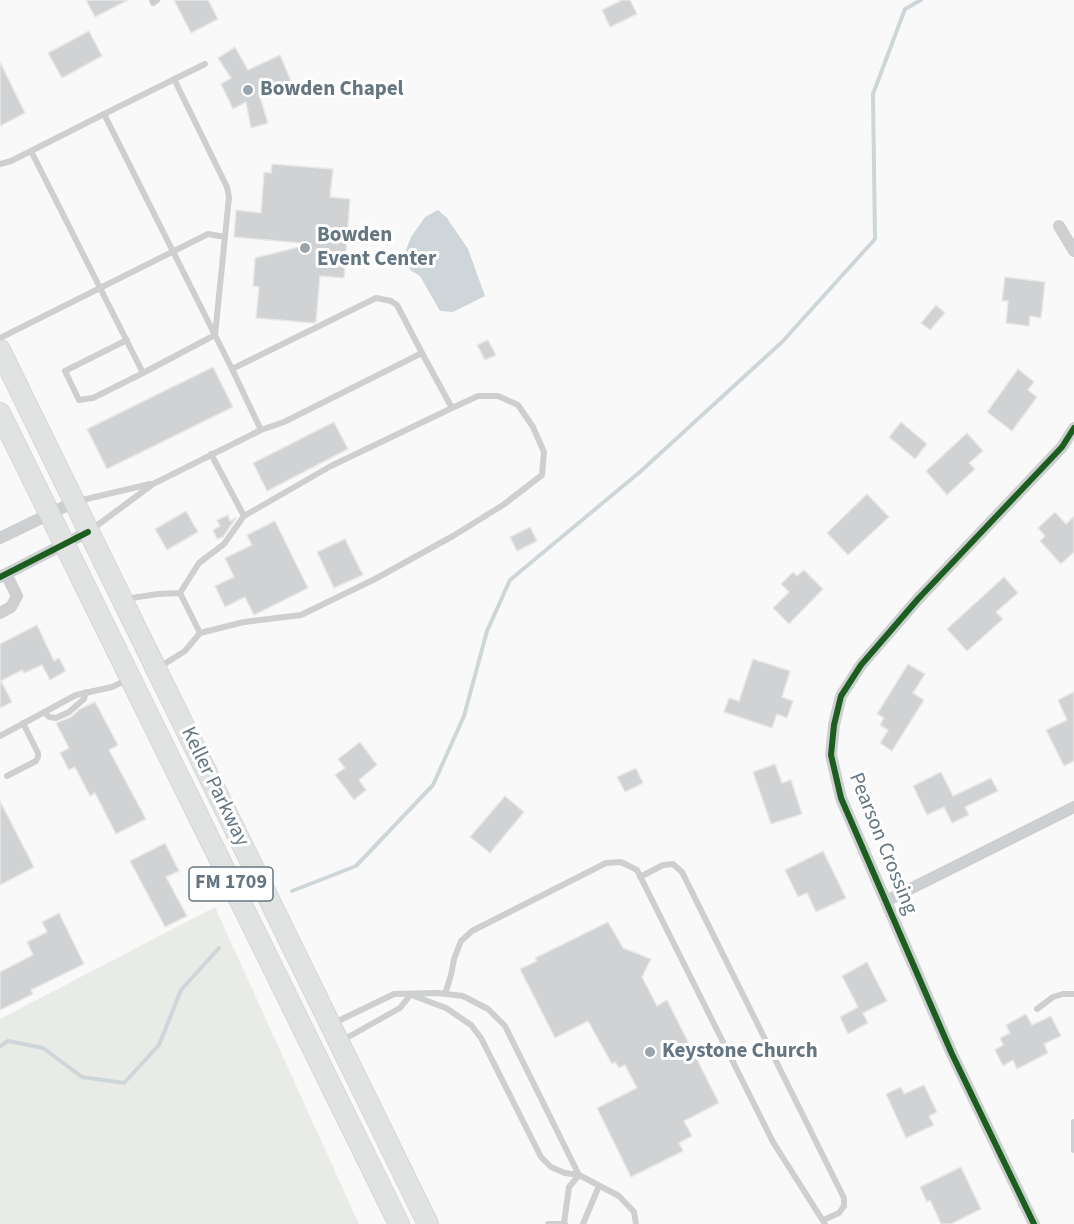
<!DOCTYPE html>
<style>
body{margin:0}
canvas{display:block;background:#f9f9f9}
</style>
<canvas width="1074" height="1224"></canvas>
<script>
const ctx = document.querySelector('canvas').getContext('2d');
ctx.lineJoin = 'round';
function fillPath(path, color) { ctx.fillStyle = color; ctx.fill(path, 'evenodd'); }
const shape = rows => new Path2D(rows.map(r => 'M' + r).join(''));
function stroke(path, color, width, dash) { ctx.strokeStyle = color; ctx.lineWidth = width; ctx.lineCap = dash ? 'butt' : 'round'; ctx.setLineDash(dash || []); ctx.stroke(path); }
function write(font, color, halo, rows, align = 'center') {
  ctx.font = font + ' "Source Sans 3",sans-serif'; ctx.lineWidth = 6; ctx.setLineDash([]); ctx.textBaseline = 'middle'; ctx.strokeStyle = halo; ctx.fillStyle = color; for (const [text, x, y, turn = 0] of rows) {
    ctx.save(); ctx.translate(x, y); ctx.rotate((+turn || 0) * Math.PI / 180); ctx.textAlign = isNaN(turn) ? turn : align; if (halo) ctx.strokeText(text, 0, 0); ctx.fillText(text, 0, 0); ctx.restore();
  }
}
fillPath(shape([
 [215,907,359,1224,0,1224,0,1019]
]), '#e8ebe6');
fillPath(shape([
 [438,210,447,218,468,249,485,296,453,312,440,311,420,276,410,270,406,250,411,237,425,217]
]), '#ced6d9');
stroke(shape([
 [292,891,356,866,433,785,464,716,487,631,510,580,641,471,782,342,875,239,873,94,905,9,921,0],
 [0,1046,8,1041,43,1048,82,1077,124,1083,159,1045,181,990,219,948]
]), '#ced6d9', 4);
const building = shape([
 [86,0,128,0,95,17,86,0],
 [174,0,208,0,218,19,191,33,174,0],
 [622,0,630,0,637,14,610,27,602,10,622,0],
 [89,31,102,56,62,78,48,53,89,31],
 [235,47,248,70,280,55,291,81,260,97,268,123,251,128,246,102,233,109,221,84,231,78,218,58,235,47],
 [0,62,25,113,0,126,0,62],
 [272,164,333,169,330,197,350,199,344,278,320,276,316,322,313,323,256,318,259,287,253,286,255,258,311,244,234,237,236,210,261,213,264,172,271,173,272,164],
 [1005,277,1045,282,1041,318,1030,316,1029,326,1006,323,1008,301,1002,301,1005,277],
 [936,305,945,313,930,330,921,323,936,305],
 [488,340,496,355,485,360,477,345,488,340],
 [213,367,233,407,107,469,87,429,213,367],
 [1018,369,1034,382,1028,390,1037,397,1012,431,987,412,1018,369],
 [334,422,348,449,267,491,253,463,334,422],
 [901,422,927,444,915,459,889,437,901,422],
 [967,433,983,451,969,463,975,469,947,495,926,471,967,433],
 [867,494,889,517,848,555,827,533,867,494],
 [186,511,198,532,167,550,155,529,186,511],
 [1055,512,1066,524,1074,516,1074,552,1061,564,1040,541,1045,536,1038,528,1055,512],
 [228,515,230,521,236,518,223,537,217,539,213,530,220,526,217,520,228,515],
 [275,521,308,588,254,615,245,597,225,607,215,586,234,577,225,558,252,545,247,535,275,521],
 [530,527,537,541,517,551,510,537,530,527],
 [345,539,363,575,334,588,317,552,345,539],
 [804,570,823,589,789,624,773,608,789,592,781,584,793,572,797,576,804,570],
 [1004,577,1018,593,996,612,1003,619,967,651,947,629,1004,577],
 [37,625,54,661,59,658,66,671,50,680,42,665,24,673,22,670,1,681,12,702,0,708,0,644,37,625],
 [753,659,790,671,782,697,793,701,787,718,777,714,772,728,724,712,729,698,739,701,753,659],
 [908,664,925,674,913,693,924,700,892,751,880,743,888,730,880,725,884,718,877,714,908,664],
 [1074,692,1074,761,1064,766,1046,730,1067,720,1058,700,1074,692],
 [95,702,118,745,109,750,146,819,116,834,95,793,90,796,75,767,69,770,60,753,69,748,56,723,71,717,80,709,95,702],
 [360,742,377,765,359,780,366,790,354,800,335,775,345,768,338,759,360,742],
 [775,764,782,783,791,780,802,814,771,824,753,772,775,764],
 [636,768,643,783,625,792,617,777,636,768],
 [941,772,953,796,991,778,998,791,965,807,969,815,952,823,944,807,927,815,913,786,941,772],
 [505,796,524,812,490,853,470,837,505,796],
 [0,801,34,867,0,885,0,801],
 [165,843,179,871,166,877,187,916,165,927,130,861,165,843],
 [823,851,846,898,816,912,807,893,798,897,785,870,823,851],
 [59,913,84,964,31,990,33,994,0,1010,0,972,33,955,27,942,47,932,42,922,59,913],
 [608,922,623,948,651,959,642,977,657,1006,667,1000,719,1103,684,1121,692,1136,679,1143,683,1151,631,1177,597,1108,637,1088,625,1065,619,1068,615,1062,612,1064,588,1021,555,1038,520,969,537,961,535,958,608,922],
 [867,962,887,1001,863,1013,868,1023,848,1034,840,1017,858,1007,842,976,867,962],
 [1026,1014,1032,1025,1051,1016,1061,1036,1044,1044,1048,1053,1017,1069,1013,1060,1003,1066,995,1050,1003,1045,1000,1038,1010,1033,1006,1025,1026,1014],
 [924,1085,937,1112,929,1116,934,1125,906,1138,886,1094,901,1087,904,1094,924,1085],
 [961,1167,981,1209,951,1224,941,1224,930,1200,927,1202,920,1187,961,1167]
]);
fillPath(building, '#d0d2d3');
stroke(building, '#e8e8e8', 1.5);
const primary = shape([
 [0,350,428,1224],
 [0,413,399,1224]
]);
stroke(primary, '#d5d6d7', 22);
stroke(shape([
 [152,0,153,3,157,0],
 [205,64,104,114,232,369],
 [104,114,31,151,143,373,215,335,229,197,227,187,174,79],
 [0,164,11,161,31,151],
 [0,338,208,234,225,237],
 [127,340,65,371,79,400,93,398,143,373],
 [211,454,244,516,331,466,452,408,422,353],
 [78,501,150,484],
 [91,530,153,484,261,430,284,422,422,353,397,305,391,301,376,298,232,369,261,430],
 [180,593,199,563,224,544,244,516],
 [125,599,158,594,180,593,200,633,185,651,158,668],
 [200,633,244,622,301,615,375,579,453,536,503,505,542,475,544,452,533,427,518,405,498,396,478,396,452,408],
 [44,712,49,717,56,718,69,712,84,699,86,692],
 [0,736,76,695,112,687,127,680],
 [7,776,36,761,38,757,38,753,23,723],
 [640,877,663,865,673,864,682,872,844,1198,844,1206,839,1213,823,1220],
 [445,994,451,975,454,959,461,941,472,931,606,863,621,862,637,870,773,1142,825,1224],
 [414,996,446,1008,471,1025,481,1038,541,1157,551,1167,565,1173,579,1175,619,1196,634,1212,636,1224],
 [1037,1009,1053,997,1063,994,1074,994],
 [334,1023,394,994,438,993,463,996,488,1009,505,1026,579,1175],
 [343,1040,400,1008,411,994],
 [1074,1122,1074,1150],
 [564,1223,569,1187,579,1175],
 [548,1224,565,1224],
 [583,1224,599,1186]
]), '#cecfd0', 6);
stroke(shape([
 [1059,226,1074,251],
 [0,538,74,502],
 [0,577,88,532],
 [0,613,11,607,17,596,6,574],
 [886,901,1074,807],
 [1034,1224,952,1054,841,798,831,755,834,725,841,696,861,665,918,599,1062,447,1074,428]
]), '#cecfd0', 12);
stroke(primary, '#e1e2e2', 20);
stroke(shape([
 [0,577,88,532],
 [1034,1224,952,1054,841,798,831,755,834,725,841,696,861,665,918,599,1062,447,1074,428]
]), '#1b5e20', 6);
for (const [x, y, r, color] of [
 [248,90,6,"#99a4ac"],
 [305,248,6,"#99a4ac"],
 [650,1052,6,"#99a4ac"]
]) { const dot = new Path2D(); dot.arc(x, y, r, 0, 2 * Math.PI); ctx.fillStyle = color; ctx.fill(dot); stroke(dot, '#fff', 2); }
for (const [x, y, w] of [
 [231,884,84]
]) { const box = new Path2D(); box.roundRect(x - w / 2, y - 17, w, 34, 4.5); ctx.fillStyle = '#fff'; ctx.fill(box); stroke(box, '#657683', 1.5); }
write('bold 20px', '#657683', null, [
 ["FM 1709",231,884]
]);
write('bold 21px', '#657683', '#fff', [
 ["Bowden Chapel",260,90],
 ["Bowden",317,236],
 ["Event Center",317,260],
 ["Keystone Church",662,1052]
], 'left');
write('21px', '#657683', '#fff', [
 ["Keller Parkway",214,787,64],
 ["Pearson Crossing",882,844,68]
]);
</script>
